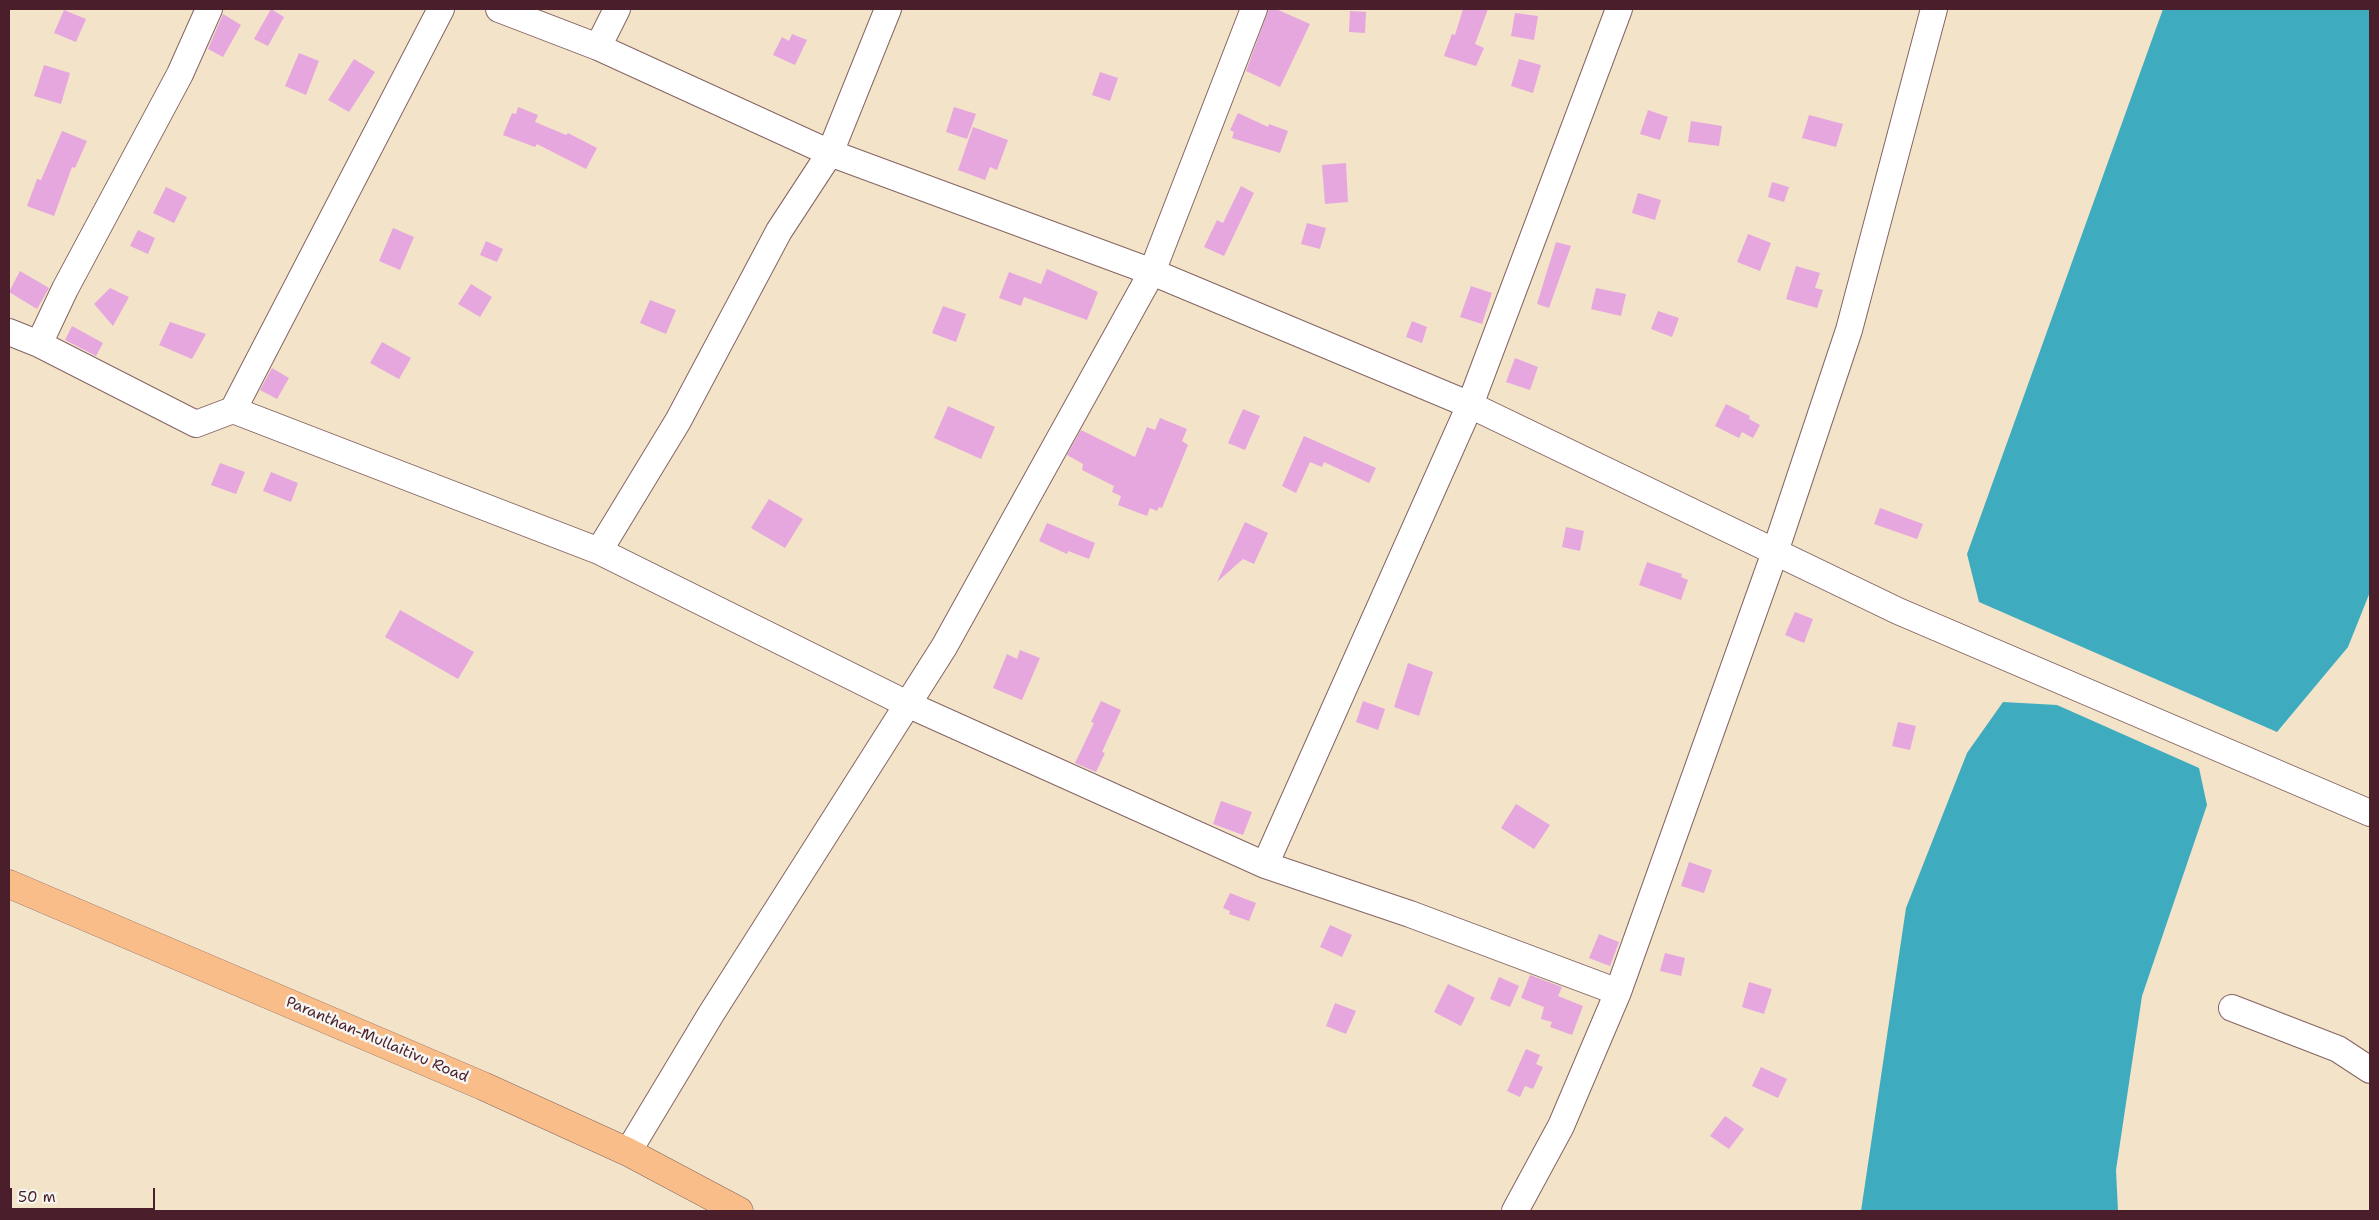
<!DOCTYPE html>
<style>
body{margin:0}
#map{position:relative;width:2379px;height:1220px;overflow:hidden;background:#f2e3c9;font-family:"Shantell Sans",sans-serif}
canvas{display:block}
.frame{position:absolute;inset:0;border:10px solid #4a1f2b;pointer-events:none}
.scale{position:absolute;left:10px;top:1188px;width:145px;height:22px;box-sizing:border-box;border:2px solid #4a1f2b;border-top:0;padding-left:6px;font-size:15px;line-height:18px;white-space:nowrap;color:#4a1f2b;-webkit-text-stroke:4px #f6f6f2;paint-order:stroke}
</style>
<div id="map">
<canvas width="2379" height="1220"></canvas>
<div class="frame"></div>
<div class="scale">50 m</div>
</div>
<script>
const ctx = document.querySelector('canvas').getContext('2d');
ctx.lineJoin = 'round';
function fillPath(path, color) { ctx.fillStyle = color; ctx.fill(path, 'evenodd'); }
const shape = rows => new Path2D(rows.map(r => 'M' + r).join(''));
function stroke(path, color, width, dash) { ctx.strokeStyle = color; ctx.lineWidth = width; ctx.lineCap = dash ? 'butt' : 'round'; ctx.setLineDash(dash || []); ctx.stroke(path); }
function write(font, color, halo, rows, align = 'center') {
  ctx.font = font + ' "Shantell Sans",sans-serif'; ctx.lineWidth = 5; ctx.setLineDash([]); ctx.textBaseline = 'middle'; ctx.strokeStyle = halo; ctx.fillStyle = color; for (const [text, x, y, turn = 0] of rows) {
    ctx.save(); ctx.translate(x, y); ctx.rotate((+turn || 0) * Math.PI / 180); ctx.textAlign = isNaN(turn) ? turn : align; if (halo) ctx.strokeText(text, 0, 0); ctx.fillText(text, 0, 0); ctx.restore();
  }
}
fillPath(shape([
 [2163,9,2370,9,2370,592,2348,647,2277,732,1979,602,1967,554],
 [2003,702,2057,705,2199,768,2207,805,2142,996,2116,1170,2118,1211,1861,1211,1906,908,1967,753]
]), '#3fabbf');
fillPath(shape([
 [271,9,284,17,268,46,254,39],
 [1269,9,1276,9,1310,24,1280,87,1246,71],
 [1463,9,1488,9,1475,44,1484,48,1476,66,1444,56,1452,34,1455,35],
 [64,10,86,19,76,42,54,33],
 [1350,11,1366,12,1365,33,1349,32],
 [1515,13,1538,16,1534,40,1511,36],
 [223,14,241,25,223,57,208,49],
 [792,34,807,40,795,65,773,55,782,37,789,41],
 [299,53,319,61,306,95,285,86],
 [354,59,375,72,349,112,328,100],
 [1519,59,1541,65,1533,93,1511,86],
 [44,65,70,73,61,104,34,96],
 [1100,72,1118,78,1110,101,1092,95],
 [518,107,538,115,535,122,566,135,568,133,597,148,586,169,537,144,535,147,503,135,512,113,516,114],
 [954,107,976,114,967,139,946,132],
 [1648,110,1668,117,1660,140,1640,134],
 [1238,113,1268,127,1269,124,1288,131,1280,153,1232,138,1234,132,1230,130],
 [1809,115,1843,124,1836,147,1802,138],
 [1691,121,1722,126,1719,146,1688,142],
 [973,127,1008,140,997,170,990,167,985,180,958,170],
 [62,131,87,141,75,168,72,167,54,216,27,206,37,179,41,180],
 [1346,163,1348,202,1325,204,1322,165],
 [1772,182,1789,187,1784,202,1768,197],
 [1241,186,1254,193,1224,256,1204,247,1217,220,1223,223],
 [166,187,187,197,174,223,153,213],
 [1638,193,1661,200,1655,220,1632,213],
 [1307,223,1326,228,1320,249,1301,244],
 [393,228,414,237,400,270,379,261],
 [138,230,155,238,148,254,130,246],
 [1748,234,1771,243,1760,271,1737,262],
 [486,241,503,249,497,262,480,255],
 [1556,242,1571,246,1549,308,1537,304],
 [1796,266,1820,273,1815,288,1823,290,1817,308,1786,299],
 [1047,269,1098,292,1087,320,1024,297,1021,306,999,298,1009,272,1041,284],
 [20,271,49,288,37,309,9,292],
 [471,284,492,297,480,317,458,304],
 [1471,286,1492,293,1482,324,1460,317],
 [110,288,129,297,113,326,94,304],
 [1596,288,1626,294,1621,316,1591,309],
 [650,300,676,310,666,334,640,323],
 [943,306,966,314,956,342,932,333],
 [1658,311,1679,318,1672,337,1651,329],
 [1412,321,1427,327,1422,343,1406,337],
 [170,322,206,334,192,359,159,345],
 [72,326,103,343,96,356,65,340],
 [382,342,411,358,399,379,370,363],
 [1515,358,1538,367,1530,390,1506,382],
 [272,368,289,378,277,399,260,390],
 [1726,404,1750,416,1749,419,1760,425,1753,438,1742,432,1739,438,1715,426],
 [948,406,995,427,981,459,934,438],
 [1243,409,1260,416,1245,450,1228,443],
 [1160,418,1187,429,1182,441,1188,445,1162,508,1159,507,1157,511,1150,508,1147,516,1118,505,1121,496,1112,492,1114,486,1082,470,1083,464,1067,455,1081,430,1135,457,1147,427,1155,430],
 [1304,436,1376,468,1369,483,1324,462,1322,467,1310,462,1296,493,1282,486],
 [220,463,245,472,236,494,211,485],
 [271,472,298,483,291,502,263,491],
 [769,499,803,519,785,548,751,528],
 [1880,508,1923,524,1917,539,1874,524],
 [1245,522,1268,533,1254,564,1243,559,1217,582],
 [1047,523,1095,543,1089,559,1068,551,1067,554,1039,541],
 [1566,527,1584,531,1580,551,1562,547],
 [1647,562,1682,574,1681,577,1688,580,1681,600,1639,585],
 [400,610,474,652,458,679,385,637],
 [1795,612,1813,619,1804,643,1785,635],
 [1020,650,1040,658,1022,700,993,688,1007,654,1017,659],
 [1408,663,1433,672,1419,716,1394,707],
 [1101,701,1121,710,1102,752,1105,753,1096,772,1075,763,1094,723,1091,722],
 [1363,701,1385,709,1378,730,1356,722],
 [1898,722,1916,726,1910,750,1892,746],
 [1221,801,1252,812,1243,835,1213,824],
 [1516,804,1550,825,1534,849,1501,828],
 [1689,862,1712,870,1704,893,1681,886],
 [1230,893,1256,903,1249,921,1229,914,1230,911,1223,908],
 [1330,925,1352,935,1342,957,1320,947],
 [1599,934,1619,942,1610,966,1589,958],
 [1665,953,1685,958,1681,976,1660,971],
 [1530,975,1562,987,1558,996,1583,1006,1572,1035,1550,1027,1552,1022,1541,1019,1544,1007,1521,998],
 [1499,977,1519,986,1510,1007,1490,999],
 [1749,982,1772,989,1764,1014,1742,1007],
 [1448,984,1475,998,1461,1026,1434,1012],
 [1335,1003,1356,1011,1346,1034,1326,1026],
 [1526,1049,1540,1055,1536,1064,1543,1067,1533,1089,1525,1086,1520,1097,1507,1091],
 [1761,1067,1787,1079,1778,1098,1752,1086],
 [1725,1116,1744,1129,1729,1149,1710,1136]
]), '#e6a7df');
const minor = shape([
 [499,9,598,47,830,153,1152,272,1470,405,1898,611,2370,813],
 [598,47,617,9],
 [9,332,39,344,196,424,233,410,599,551,678,421,779,231,830,153,888,9],
 [39,344,65,289,180,74,209,9],
 [233,410,441,9],
 [599,551,907,704,1265,865,1410,914,1618,992],
 [1265,865,1470,405,1619,9],
 [2232,1008,2338,1049,2370,1070],
 [628,1152,711,1014,944,647,1152,272,1254,9],
 [1515,1211,1561,1126,1618,992,1775,552,1849,330,1934,9]
]);
const highway = shape([
 [9,884,483,1086,628,1152,739,1211]
]);
stroke(minor, '#856462', 28);
stroke(highway, '#856462', 29);
stroke(minor, '#fff', 26);
stroke(highway, '#f8bd89', 28);
write('15px', '#4a1f2b', '#f6f6f2', [
 ["Paranthan-Mullaitivu Road",377,1040,23]
]);
</script>
